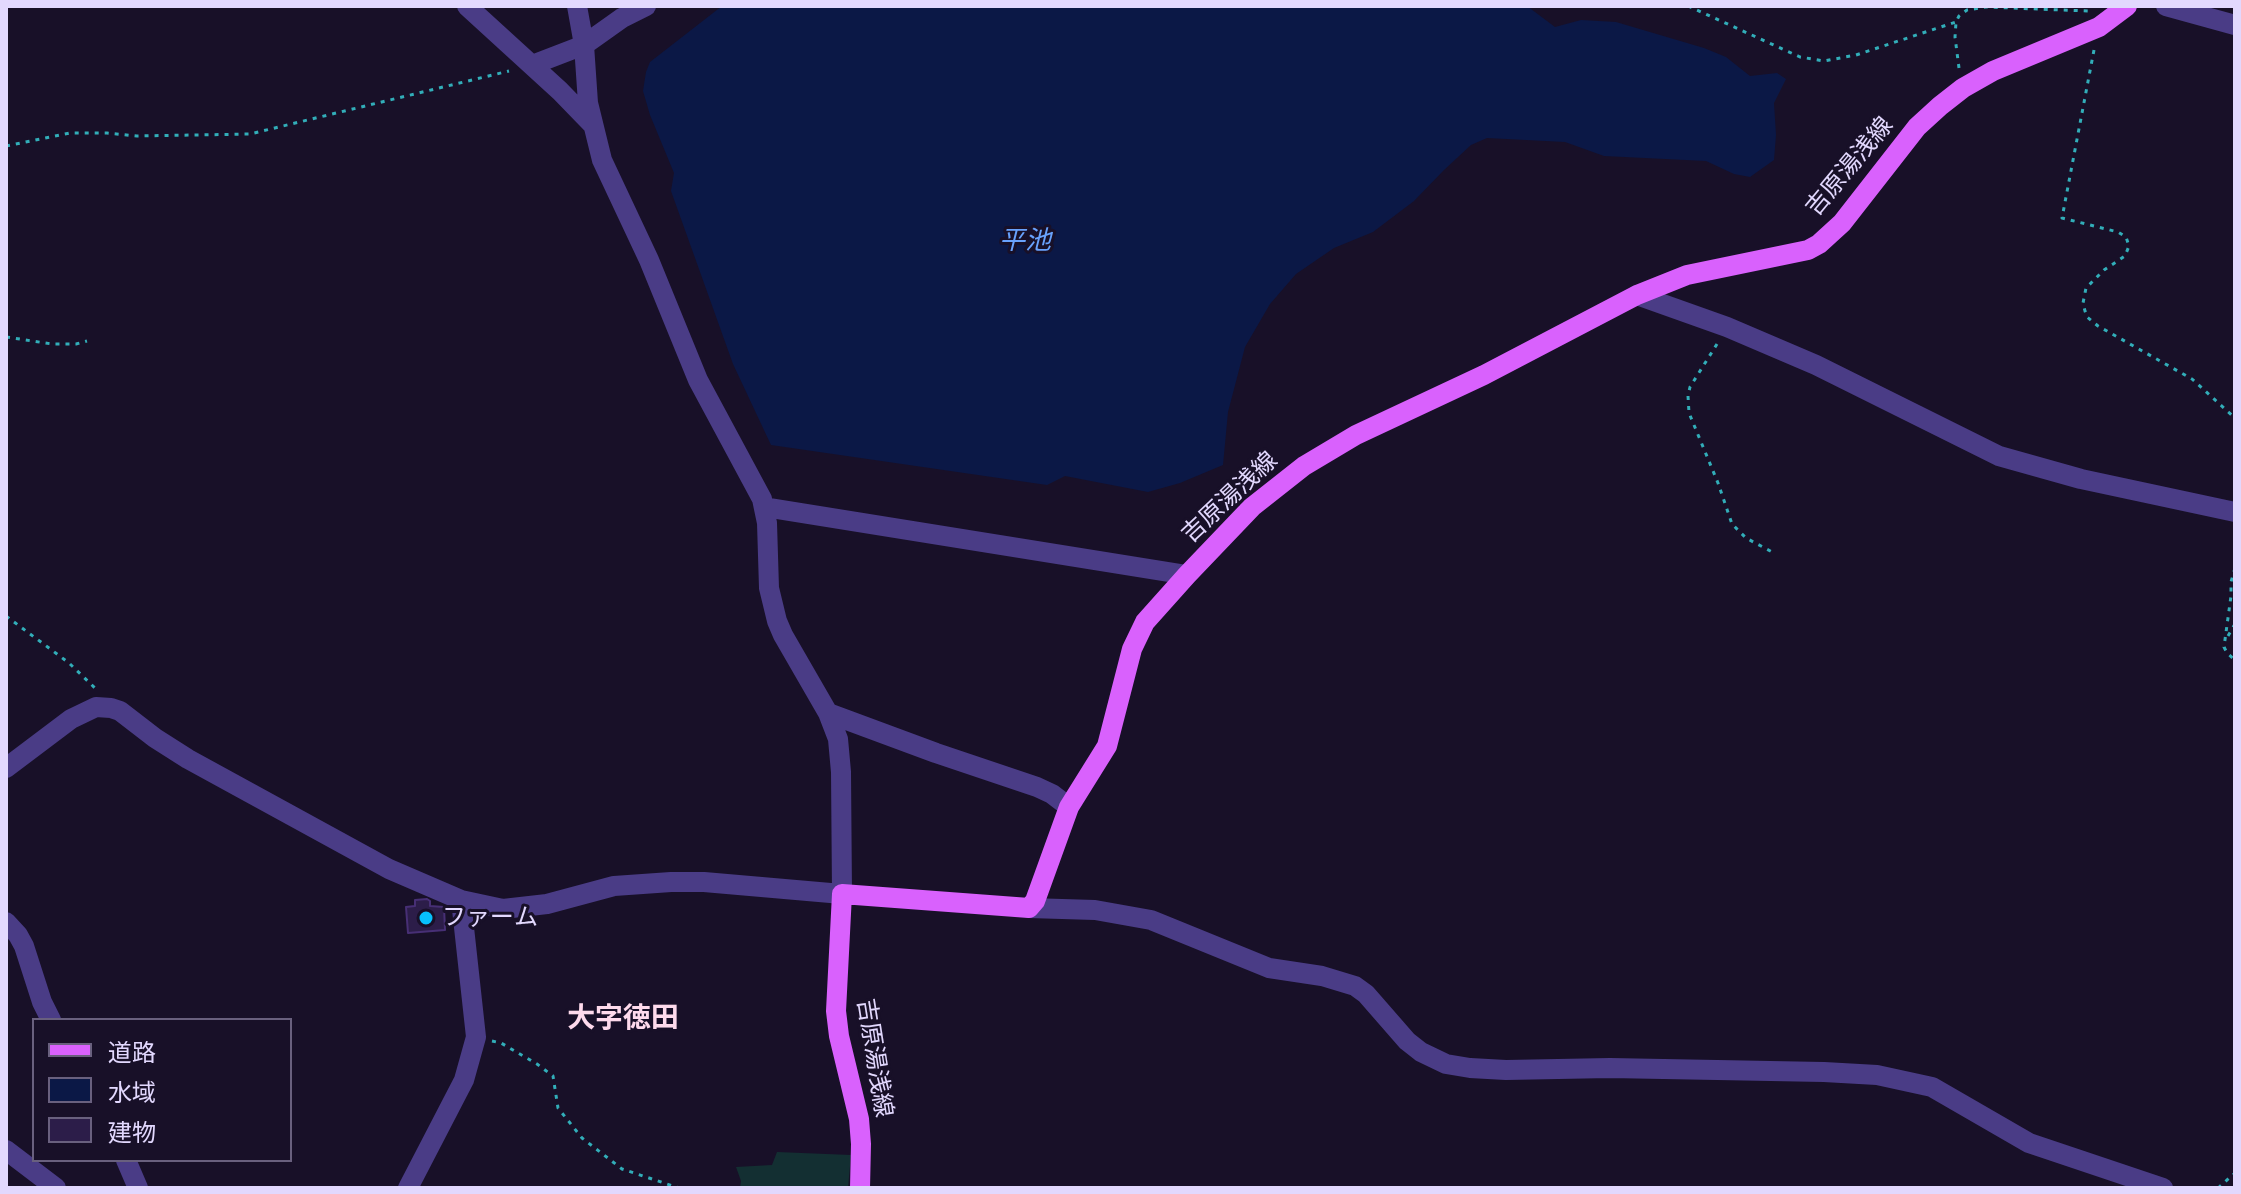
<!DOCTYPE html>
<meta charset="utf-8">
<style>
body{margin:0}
#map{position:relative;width:2241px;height:1194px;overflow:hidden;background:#181028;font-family:Manrope,"Noto Sans JP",sans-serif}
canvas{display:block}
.frame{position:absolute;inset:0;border:8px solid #e2d8fe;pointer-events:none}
.legend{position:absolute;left:32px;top:1018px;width:260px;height:144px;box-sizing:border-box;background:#181028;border:2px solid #69607e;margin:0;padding:10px 14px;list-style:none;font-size:24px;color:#e2d8fe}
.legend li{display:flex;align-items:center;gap:16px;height:40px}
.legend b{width:40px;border:2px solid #69607e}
</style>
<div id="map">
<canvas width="2241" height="1194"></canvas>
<div class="frame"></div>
<ul class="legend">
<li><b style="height:10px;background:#d961fd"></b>道路</li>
<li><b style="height:22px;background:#0b1846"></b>水域</li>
<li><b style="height:22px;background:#2c1d49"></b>建物</li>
</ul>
</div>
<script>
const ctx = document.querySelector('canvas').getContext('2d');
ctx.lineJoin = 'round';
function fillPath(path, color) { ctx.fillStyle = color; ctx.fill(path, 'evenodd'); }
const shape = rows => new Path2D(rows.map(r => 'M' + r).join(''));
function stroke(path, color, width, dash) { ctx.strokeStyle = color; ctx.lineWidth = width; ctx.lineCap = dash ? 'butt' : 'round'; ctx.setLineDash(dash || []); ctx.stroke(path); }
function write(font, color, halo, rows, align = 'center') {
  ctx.font = font + ' Manrope,"Noto Sans JP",sans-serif'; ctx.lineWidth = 6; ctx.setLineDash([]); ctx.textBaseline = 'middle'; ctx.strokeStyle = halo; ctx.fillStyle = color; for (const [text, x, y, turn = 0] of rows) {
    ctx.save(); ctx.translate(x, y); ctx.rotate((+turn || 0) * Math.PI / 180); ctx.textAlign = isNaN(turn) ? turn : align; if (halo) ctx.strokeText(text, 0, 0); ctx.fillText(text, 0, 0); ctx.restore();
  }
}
fillPath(shape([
 [777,1152,851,1155,848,1188,740,1188,741,1181,736,1167,772,1165]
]), '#132f32');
fillPath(shape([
 [722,6,1527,6,1555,27,1581,20,1616,22,1704,48,1726,57,1750,76,1777,73,1786,79,1774,103,1776,135,1774,160,1750,177,1734,174,1706,161,1604,156,1565,142,1487,138,1471,145,1444,170,1414,201,1373,232,1334,248,1296,274,1270,304,1245,347,1228,412,1223,465,1180,483,1148,492,1065,476,1047,485,771,445,733,364,671,191,674,173,650,115,643,91,646,72,650,62]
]), '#0b1846');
const building = shape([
 [427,899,430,901,430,906,444,907,445,930,408,933,406,907,415,906,415,900,427,899]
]);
fillPath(building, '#2c1d49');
stroke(building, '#472f75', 2);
stroke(shape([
 [1688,6,1800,57,1824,61,1856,55,1956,22],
 [2094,50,2062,218,2118,232,2126,237,2129,246,2125,256,2104,270,2086,288,2083,303,2085,311,2087,317,2098,326,2192,379,2235,418],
 [1959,68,1955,37,1956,22,1959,16,1967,10,1986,7,2088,11],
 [6,146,70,133,107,133,137,136,250,134,509,71],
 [6,337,52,344,76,344,87,341],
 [1717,344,1690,387,1688,396,1689,413,1718,483,1732,524,1746,538,1774,553],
 [2235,568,2231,582,2231,596,2224,647,2227,653,2235,660],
 [6,616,69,663,96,689],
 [2228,636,2235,624],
 [492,1041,501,1043,537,1064,553,1076,558,1108,582,1138,622,1169,679,1188],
 [2218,1188,2235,1173]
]), '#32aeb9', 3, [4, 6]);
stroke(shape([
 [467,6,560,91,592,124],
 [2166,6,2235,25],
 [532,65,584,45,622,18,646,6],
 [1637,295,1727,327,1816,365,1999,456,2081,479,2235,512],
 [764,507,1187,575],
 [828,713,936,753,1037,787,1052,794,1069,807],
 [6,768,71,719,96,707,111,708,120,711,155,738,188,759,389,869,461,900,503,909,547,904,614,886,671,882,704,882,842,894,841,772,838,739,828,713,783,635,777,621,769,588,767,523,762,499,698,380,649,260,602,160,588,103,584,45,577,6],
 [1029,908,1095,910,1151,920,1269,968,1322,976,1355,986,1366,994,1407,1041,1421,1052,1446,1064,1470,1068,1506,1070,1610,1068,1824,1072,1877,1075,1932,1087,2029,1143,2163,1188],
 [6,922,18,935,24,946,42,1002,51,1020],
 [6,1150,56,1188],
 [126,1160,138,1188],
 [408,1188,464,1080,476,1037,461,900]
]), '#4a3c86', 20);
stroke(shape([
 [860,1188,861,1144,859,1119,839,1036,836,1011,842,894,1029,908,1035,901,1069,807,1107,746,1132,649,1145,622,1187,575,1252,507,1304,466,1356,435,1484,375,1637,295,1687,275,1808,250,1819,244,1842,223,1917,127,1940,106,1963,88,1993,71,2099,27,2127,6]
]), '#d961fd', 20);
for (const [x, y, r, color] of [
 [426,918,8,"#07c0fc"]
]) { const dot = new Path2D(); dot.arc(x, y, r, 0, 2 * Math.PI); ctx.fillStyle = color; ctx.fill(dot); stroke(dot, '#181028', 3); }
write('24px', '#e2d8fe', '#181028', [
 ["吉原湯浅線",1850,167,-50],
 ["吉原湯浅線",1230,498,-43],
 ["吉原湯浅線",874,1058,81]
]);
write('24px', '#e2d8fe', '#181028', [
 ["ファーム",442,918]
], 'left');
write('italic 26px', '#68a2fd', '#181028', [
 ["平池",1025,242]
]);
write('bold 28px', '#fedaec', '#181028', [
 ["大字徳田",623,1019]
]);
</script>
